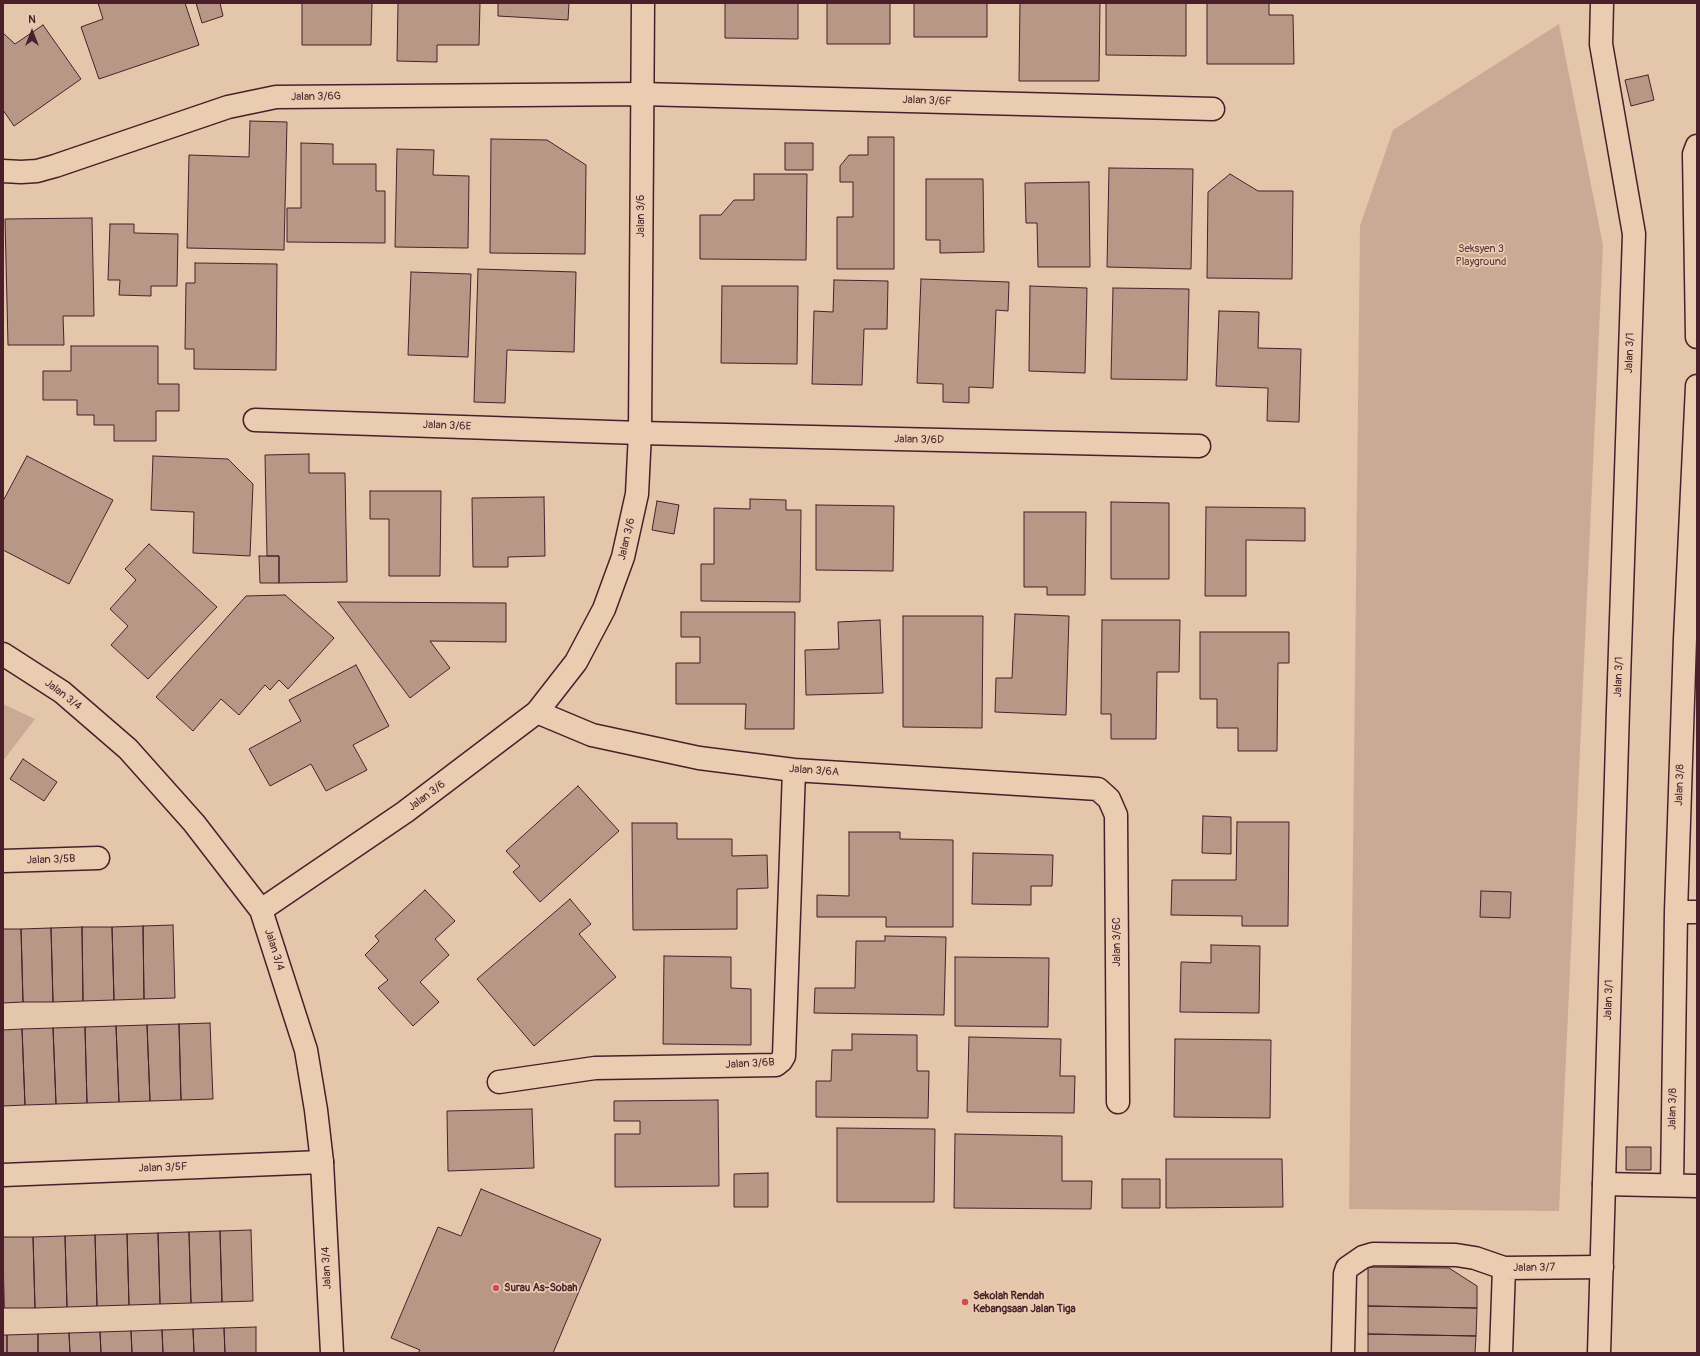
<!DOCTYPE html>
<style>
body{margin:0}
#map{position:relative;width:1700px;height:1356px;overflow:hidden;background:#e4c6ab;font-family:Pangolin,sans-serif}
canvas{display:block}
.frame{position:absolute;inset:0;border:4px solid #4a1f2b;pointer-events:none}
.north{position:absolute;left:12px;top:12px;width:40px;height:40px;-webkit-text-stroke:3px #eacdb0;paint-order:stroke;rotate:0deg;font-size:11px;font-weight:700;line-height:16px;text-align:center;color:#4a1f2b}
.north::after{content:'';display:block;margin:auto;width:14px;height:18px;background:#4a1f2b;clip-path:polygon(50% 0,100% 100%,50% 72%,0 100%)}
</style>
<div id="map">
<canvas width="1700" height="1356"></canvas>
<div class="frame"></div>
<div class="north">N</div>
</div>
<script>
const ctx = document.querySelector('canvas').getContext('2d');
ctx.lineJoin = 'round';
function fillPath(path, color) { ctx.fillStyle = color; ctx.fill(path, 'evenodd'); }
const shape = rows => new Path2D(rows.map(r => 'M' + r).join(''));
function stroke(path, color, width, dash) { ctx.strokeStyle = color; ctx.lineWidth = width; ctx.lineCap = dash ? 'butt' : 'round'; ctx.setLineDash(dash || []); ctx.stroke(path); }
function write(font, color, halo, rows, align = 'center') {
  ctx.font = font + ' Pangolin,sans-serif'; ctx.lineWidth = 3.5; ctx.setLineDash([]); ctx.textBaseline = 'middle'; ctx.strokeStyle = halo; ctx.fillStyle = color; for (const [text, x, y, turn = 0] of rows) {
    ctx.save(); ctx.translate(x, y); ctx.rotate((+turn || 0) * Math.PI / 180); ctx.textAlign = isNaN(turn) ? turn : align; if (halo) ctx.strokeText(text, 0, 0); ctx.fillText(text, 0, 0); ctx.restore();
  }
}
fillPath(shape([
 [1559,24,1603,245,1559,1211,1349,1209,1360,226,1393,130],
 [3,704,35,719,3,761]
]), '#caaa95');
const building = shape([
 [98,3,185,3,199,45,99,79,81,27,103,19,98,3],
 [196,3,220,3,223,16,202,23,196,3],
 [302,3,372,3,371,45,302,45,302,3],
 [398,3,480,3,479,45,437,45,437,62,397,61,398,3],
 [498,3,569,3,568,20,498,16,498,3],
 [725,3,798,3,798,39,725,38,725,3],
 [827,3,890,3,890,44,827,44,827,3],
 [914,3,987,3,987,37,914,37,914,3],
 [1020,3,1100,3,1099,81,1019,81,1020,3],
 [1106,3,1186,3,1186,56,1106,55,1106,3],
 [1207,3,1269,3,1269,15,1293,15,1294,64,1207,64,1207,3],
 [43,25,81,79,14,126,3,110,3,33,15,44,43,25],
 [1648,75,1654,100,1631,106,1625,80,1648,75],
 [250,121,287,122,284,250,187,248,189,155,249,157,250,121],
 [868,137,894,137,894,269,837,269,837,217,853,217,853,182,840,182,840,166,849,155,868,155,868,137],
 [491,139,547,140,586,165,585,254,490,253,491,139],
 [301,143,333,144,333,164,376,164,376,191,385,191,385,243,287,242,287,208,301,208,301,143],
 [785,143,813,143,813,170,785,170,785,143],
 [397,149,434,150,433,175,469,176,468,248,395,247,397,149],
 [1109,168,1193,169,1191,269,1107,267,1109,168],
 [754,174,807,174,806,260,700,259,700,215,721,215,734,200,754,200,754,174],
 [1230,174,1258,191,1293,191,1292,279,1207,278,1208,192,1230,174],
 [926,179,983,179,984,252,940,253,940,240,926,240,926,179],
 [1089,182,1090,267,1038,267,1037,223,1026,223,1025,183,1089,182],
 [92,218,94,316,63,316,64,345,8,345,5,219,92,218],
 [110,224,134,224,134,233,178,234,177,286,151,286,151,296,119,295,120,280,108,280,110,224],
 [195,263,277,264,276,370,194,369,194,349,185,349,186,283,195,283,195,263],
 [478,269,576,272,574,352,507,350,505,403,474,402,478,269],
 [411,272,471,274,468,357,408,355,411,272],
 [921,279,1009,282,1008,311,996,310,993,388,969,387,969,403,943,402,943,384,917,383,921,279],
 [834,280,888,281,887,329,864,329,862,385,812,384,814,311,833,312,834,280],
 [722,286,798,286,797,364,721,363,722,286],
 [1030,286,1087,288,1085,373,1029,371,1030,286],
 [1113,288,1189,289,1187,380,1111,379,1113,288],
 [1219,311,1259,312,1258,348,1301,349,1299,422,1267,421,1268,388,1216,386,1219,311],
 [71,346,158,346,158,384,179,384,179,411,156,411,156,441,114,441,114,425,94,425,94,415,77,415,77,400,43,400,43,371,71,371,71,346],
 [309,454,309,473,345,473,347,582,279,583,279,556,267,556,265,455,309,454],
 [27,456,113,500,69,584,3,550,3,501,27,456],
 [153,456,228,459,253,484,250,556,193,553,194,512,151,510,153,456],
 [370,491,441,491,440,576,389,576,389,519,370,519,370,491],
 [544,497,545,556,508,557,508,567,473,567,472,498,544,497],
 [750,499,786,500,786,510,801,510,800,602,701,601,701,564,714,564,714,508,750,509,750,499],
 [657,501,679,505,674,534,652,530,657,501],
 [1111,502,1169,503,1169,579,1111,579,1111,502],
 [816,505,894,506,893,571,816,570,816,505],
 [1206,507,1305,508,1305,541,1246,540,1246,596,1205,596,1206,507],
 [1024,512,1086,512,1085,595,1047,595,1047,587,1024,587,1024,512],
 [149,544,217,607,148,679,111,645,128,626,110,609,136,580,125,569,149,544],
 [259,556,279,556,279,583,260,583,259,556],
 [285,595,334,638,288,689,279,680,270,690,265,685,239,715,221,699,193,731,156,697,246,596,285,595],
 [338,602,506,603,506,642,430,641,450,668,410,698,338,602],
 [681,612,795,612,794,729,745,729,746,704,676,704,676,663,700,663,700,637,681,637,681,612],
 [1015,614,1069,616,1066,715,995,712,996,678,1012,678,1015,614],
 [903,616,983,616,982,728,903,727,903,616],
 [880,620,883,693,806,695,805,650,839,649,838,622,880,620],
 [1102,620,1180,620,1179,672,1157,672,1156,739,1111,739,1111,714,1101,714,1102,620],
 [1200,632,1289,632,1289,663,1278,663,1277,751,1238,751,1238,728,1217,728,1217,699,1200,699,1200,632],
 [356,665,389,726,353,745,367,770,326,791,311,764,270,786,249,749,301,721,289,700,356,665],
 [23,759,57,782,44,801,10,779,23,759],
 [578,786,619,831,540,902,513,872,520,866,506,851,578,786],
 [1203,816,1231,817,1231,854,1202,853,1203,816],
 [1237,822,1289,822,1288,926,1242,926,1242,916,1171,915,1172,880,1236,880,1237,822],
 [632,823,677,823,677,839,732,839,732,856,767,855,768,888,737,889,737,929,633,930,632,823],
 [849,832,900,832,900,839,953,840,953,927,886,927,886,917,817,917,817,895,849,896,849,832],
 [973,853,1053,855,1052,886,1031,886,1031,905,972,904,973,853],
 [425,890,455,921,435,939,449,955,420,982,439,1002,413,1026,378,988,388,980,365,955,379,941,375,936,425,890],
 [1481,891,1511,892,1510,918,1480,917,1481,891],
 [570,899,591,924,579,934,616,977,534,1046,477,979,570,899],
 [173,925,175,998,144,999,143,926,173,925],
 [143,926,144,999,114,1000,112,927,143,926],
 [82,927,112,927,114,1000,83,1001,82,927],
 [82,927,83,1001,53,1002,51,928,82,927],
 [51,928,53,1002,23,1002,21,929,51,928],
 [3,929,21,929,23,1002,3,1003,3,929],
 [885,936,946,937,944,1015,814,1013,815,988,855,988,856,941,885,941,885,936],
 [1211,945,1260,946,1259,1013,1180,1012,1181,962,1211,963,1211,945],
 [664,956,731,957,731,988,751,989,751,1045,663,1044,664,956],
 [955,957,1049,958,1048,1027,955,1026,955,957],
 [210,1023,213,1099,181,1100,179,1024,210,1023],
 [179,1024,181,1100,150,1101,147,1025,179,1024],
 [147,1025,150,1101,119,1102,116,1026,147,1025],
 [116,1026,119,1102,87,1103,85,1027,116,1026],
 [85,1027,87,1103,56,1104,53,1028,85,1027],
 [53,1028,56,1104,25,1105,22,1029,53,1028],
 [22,1029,25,1105,3,1106,3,1030,22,1029],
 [852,1034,917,1035,917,1071,929,1071,928,1118,816,1117,816,1081,831,1081,832,1050,852,1050,852,1034],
 [969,1037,1061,1039,1060,1076,1075,1076,1074,1113,967,1112,969,1037],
 [1175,1039,1271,1040,1270,1118,1174,1117,1175,1039],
 [718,1100,719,1186,615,1187,615,1134,640,1134,640,1121,614,1121,614,1101,718,1100],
 [532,1109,534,1168,448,1171,447,1111,532,1109],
 [837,1128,935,1129,934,1202,837,1202,837,1128],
 [955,1134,1062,1136,1062,1181,1092,1181,1091,1209,954,1208,955,1134],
 [1626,1147,1651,1147,1651,1170,1626,1170,1626,1147],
 [1166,1159,1282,1159,1283,1207,1166,1208,1166,1159],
 [768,1173,768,1207,734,1207,734,1174,768,1173],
 [1122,1179,1160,1179,1160,1208,1122,1208,1122,1179],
 [481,1189,601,1239,553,1353,418,1353,420,1350,391,1338,438,1227,461,1236,481,1189],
 [251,1230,253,1301,222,1302,220,1231,251,1230],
 [220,1231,222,1302,191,1303,189,1232,220,1231],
 [189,1232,191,1303,160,1304,158,1233,189,1232],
 [158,1233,160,1304,129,1305,127,1234,158,1233],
 [127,1234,129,1305,97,1306,95,1235,127,1234],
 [95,1235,97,1306,67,1307,65,1236,95,1235],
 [65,1236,67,1307,35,1308,33,1237,65,1236],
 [3,1237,33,1237,35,1308,4,1308,3,1237],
 [3,1261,4,1308,3,1308,3,1261],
 [1368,1267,1449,1268,1477,1286,1477,1308,1368,1306,1368,1267],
 [1368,1306,1477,1308,1476,1336,1368,1334,1368,1306],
 [256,1327,256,1353,225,1353,224,1328,256,1327],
 [224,1328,225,1353,194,1353,193,1329,224,1328],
 [193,1329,194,1353,163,1353,162,1330,193,1329],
 [162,1330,163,1353,132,1353,131,1331,162,1330],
 [131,1331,132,1353,101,1353,100,1332,131,1331],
 [100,1332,101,1353,70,1353,69,1333,100,1332],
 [69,1333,70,1353,38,1353,38,1334,69,1333],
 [38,1334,38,1353,7,1353,7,1335,38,1334],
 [1368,1334,1476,1336,1475,1353,1368,1353,1368,1334],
 [3,1335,7,1335,7,1353,3,1353,3,1335]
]);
fillPath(building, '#b99787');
stroke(building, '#4a1f2b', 1);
const minor = shape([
 [1697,146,1694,154,1697,337],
 [3,171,21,172,37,171,55,166,228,107,276,97,641,94,1213,109],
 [255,420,640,433,1199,446],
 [537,712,592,735,699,758,794,770,1098,789,1109,799,1116,815,1118,1102],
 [3,861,98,858],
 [1676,912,1697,912],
 [499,1082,595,1068,776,1065,781,1061,784,1056,794,770],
 [3,1175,322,1162],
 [1604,1184,1697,1186],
 [1672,1185,1676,912,1685,639,1697,386],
 [1343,1353,1345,1274,1347,1268,1363,1257,1373,1254,1456,1255,1475,1258,1504,1268],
 [1501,1353,1504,1268,1602,1267]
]);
const tertiary = shape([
 [3,654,62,692,128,749,194,823,261,910,306,1050,316,1110,322,1162,332,1353],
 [261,910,405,812,537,712,576,662,604,609,623,557,637,494,640,433,643,3],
 [1599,1353,1618,709,1634,234,1601,44,1602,3]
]);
stroke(minor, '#4a1f2b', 25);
stroke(tertiary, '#4a1f2b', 25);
stroke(minor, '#eacdb0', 22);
stroke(tertiary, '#eacdb0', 22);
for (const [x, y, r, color] of [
 [496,1288,4,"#d1495b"],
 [965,1302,4,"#d1495b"]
]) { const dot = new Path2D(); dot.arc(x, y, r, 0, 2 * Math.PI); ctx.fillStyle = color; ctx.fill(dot); stroke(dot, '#eacdb0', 1.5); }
write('11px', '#4a1f2b', '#eacdb0', [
 ["Jalan 3/6G",316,97,-1],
 ["Jalan 3/6F",927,101,2],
 ["Jalan 3/6",641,216,-90],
 ["Jalan 3/1",1630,353,-88],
 ["Jalan 3/6E",447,426,2],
 ["Jalan 3/6D",919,440,1],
 ["Jalan 3/6",627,539,-77],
 ["Jalan 3/1",1619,677,-88],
 ["Jalan 3/4",63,695,37],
 ["Jalan 3/6A",814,771,4],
 ["Jalan 3/8",1680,785,-88],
 ["Jalan 3/6",427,796,-37],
 ["Jalan 3/5B",51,860,-2],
 ["Jalan 3/6C",1117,942,-90],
 ["Jalan 3/4",274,950,72],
 ["Jalan 3/1",1609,1000,-88],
 ["Jalan 3/6B",750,1064,-3],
 ["Jalan 3/8",1673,1109,-89],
 ["Jalan 3/5F",163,1168,-2],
 ["Jalan 3/4",327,1268,-93],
 ["Jalan 3/7",1534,1268,-1]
]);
write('11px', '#5d343b', '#eacdb0', [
 ["Seksyen 3",1481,249],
 ["Playground",1481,262]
]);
write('bold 11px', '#4a1f2b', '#eacdb0', [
 ["Surau As-Sobah",504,1288],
 ["Sekolah Rendah",973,1296],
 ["Kebangsaan Jalan Tiga",973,1309]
], 'left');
</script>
